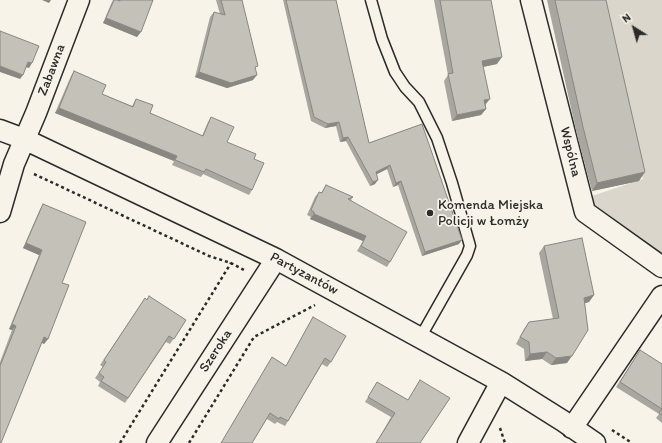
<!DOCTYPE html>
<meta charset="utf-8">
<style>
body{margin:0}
#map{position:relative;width:662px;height:443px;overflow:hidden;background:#f7f3e8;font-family:Itim,sans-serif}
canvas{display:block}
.north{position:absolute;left:614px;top:8px;width:40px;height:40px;-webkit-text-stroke:3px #f7f3e8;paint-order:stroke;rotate:323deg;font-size:11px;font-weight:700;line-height:16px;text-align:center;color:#2b2b2b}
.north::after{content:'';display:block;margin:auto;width:14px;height:18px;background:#2b2b2b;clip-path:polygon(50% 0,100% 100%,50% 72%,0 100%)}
</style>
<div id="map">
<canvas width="662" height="443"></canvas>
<div class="north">N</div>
</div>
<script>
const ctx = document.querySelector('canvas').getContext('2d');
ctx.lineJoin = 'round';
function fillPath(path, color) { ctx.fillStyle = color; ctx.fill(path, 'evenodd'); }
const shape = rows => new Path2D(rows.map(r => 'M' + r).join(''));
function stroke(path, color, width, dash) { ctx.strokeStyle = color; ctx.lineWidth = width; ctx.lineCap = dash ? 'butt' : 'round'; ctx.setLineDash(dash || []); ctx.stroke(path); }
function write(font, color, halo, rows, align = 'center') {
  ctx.font = font + ' Itim,sans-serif'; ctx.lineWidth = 3.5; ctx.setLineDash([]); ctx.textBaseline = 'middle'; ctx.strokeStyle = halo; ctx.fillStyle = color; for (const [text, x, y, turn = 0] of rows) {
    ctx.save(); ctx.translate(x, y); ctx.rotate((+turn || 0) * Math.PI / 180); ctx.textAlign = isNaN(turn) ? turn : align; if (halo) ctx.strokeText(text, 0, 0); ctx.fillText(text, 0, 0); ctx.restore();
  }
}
fillPath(shape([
 [601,0,662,0,662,254,594,211,589,197,643,179]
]), '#dad6cc');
const lane = shape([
 [371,0,382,39,395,72,405,87,419,102,437,138,452,183,470,246,467,255,420,338]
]);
const street = shape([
 [531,0,585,212,662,267],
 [0,130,24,139,276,259,501,382,563,421,595,443],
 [0,212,14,164,36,113,79,0],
 [572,428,662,296],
 [157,443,276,259],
 [468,443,501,382]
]);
stroke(lane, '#2b2b2b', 13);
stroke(street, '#2b2b2b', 23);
stroke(shape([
 [34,174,209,256,231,263,244,270],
 [500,428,505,443],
 [612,430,632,443],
 [120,443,231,263],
 [189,443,254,337,315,305]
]), '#2b2b2b', 2.5, [3, 3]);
stroke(lane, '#f7f3e8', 10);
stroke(street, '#f7f3e8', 20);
fillPath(shape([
 [113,0,153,0,137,37,103,23,111,4],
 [216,0,242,0,255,69,253,80,227,88,195,77,210,17,214,12,220,14],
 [283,0,336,0,369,143,422,124,459,244,422,256,398,185,393,187,387,169,377,174,375,184,370,186,346,141,340,142,336,126,325,128,311,121],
 [434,0,491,0,497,64,483,67,486,109,481,115,452,121,444,81,448,75],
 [547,0,606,0,639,181,592,191,577,135],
 [74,71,102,94,132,106,136,99,150,113,202,136,208,122,211,117,227,142,254,159,252,190,249,195,203,174,201,177,172,165,174,161,55,113,71,76],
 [326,185,353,197,351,200,390,262,387,267,357,251,363,241,310,219,311,217,307,215,315,197,319,192,321,193],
 [43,204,62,283,48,339,44,344,42,342,0,443,0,362,12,330,9,329,39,255,23,248,40,209],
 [544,246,594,295,589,302,585,303,567,363,551,365,542,359,525,361,524,349,516,344,524,329,529,322,553,319,539,253],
 [145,298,186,320,170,344,166,342,125,403,98,386,100,382,95,378,103,367,100,365],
 [313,317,331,362,327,367,322,364,285,426,277,422,275,424,267,419,252,443,221,443,272,357,286,366,310,322],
 [640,350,662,364,662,423,656,418,659,414,616,387],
 [420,380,420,443,376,443,391,417,365,402,377,382,408,400]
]), '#a9a69f');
fillPath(shape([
 [42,0,51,0,49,3],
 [106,18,141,32,137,37,103,23],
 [502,57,497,64,477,68,482,61],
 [28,62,32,63,29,68,25,67],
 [0,66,23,75,20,79,0,72],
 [199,72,257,75,253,80,227,88,195,77],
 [490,99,485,105,484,100],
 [59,108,177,156,174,161,55,113],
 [486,109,481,115,452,121,457,115],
 [339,122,336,126,325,128,328,124],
 [348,137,346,141,340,142,343,138],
 [390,165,387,169,373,176,376,172],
 [645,172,639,181,592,191,597,183],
 [378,180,375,184,370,186,373,182],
 [401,181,398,185,393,187,396,183],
 [314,214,366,236,363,241,310,219],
 [462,240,459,244,422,256,425,252],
 [26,243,42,250,39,255,23,248],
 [594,295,589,302,579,305,584,298],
 [12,324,16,326,12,330,9,329],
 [44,337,48,339,44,344,40,342],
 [547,352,542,359,525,361,530,354],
 [572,356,567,363,551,365,556,358]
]), '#898782');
const building = shape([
 [114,0,117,0,120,1,120,0,153,0,141,32,106,18,114,0],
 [221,0,242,0,258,66,255,67,257,75,231,83,199,72,214,12,225,15,221,0],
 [286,0,336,0,369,143,422,124,462,240,425,252,401,181,396,183,390,165,376,172,378,180,373,182,348,137,343,138,339,122,328,124,314,117,286,0],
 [440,0,491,0,502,57,482,61,490,99,484,100,486,109,457,115,448,74,453,73,440,0],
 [555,0,606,0,645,172,597,183,583,127,555,0],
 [0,31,39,46,32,63,28,62,23,75,0,66,0,31],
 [74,71,106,85,102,94,133,107,136,99,153,105,150,113,203,136,211,117,234,127,227,142,256,154,254,159,264,163,252,190,206,169,204,172,175,160,177,156,59,108,74,71],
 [326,185,353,197,348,199,407,232,390,262,361,246,366,236,314,214,314,212,311,210,319,192,322,193,326,185],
 [43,204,86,222,62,283,69,285,48,339,44,337,1,443,0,443,0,366,16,326,12,324,42,250,26,243,43,204],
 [582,238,594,295,584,298,588,330,572,356,556,358,547,352,530,354,529,342,520,337,529,322,559,318,544,246,582,238],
 [149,296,186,320,174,339,169,336,128,398,101,381,104,377,99,373,106,362,104,360,145,298,147,300,149,296],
 [313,317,346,336,331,362,325,358,288,421,280,417,279,419,270,413,252,443,221,443,272,357,286,366,313,317],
 [640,350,662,364,662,409,620,382,640,350],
 [420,380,450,398,420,443,376,443,395,413,368,397,377,382,408,400,420,380],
 [662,409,662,415,659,413,662,409]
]);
fillPath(building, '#c4c1b9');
stroke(building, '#898782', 1);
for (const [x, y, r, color] of [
 [430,213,4,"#2b2b2b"]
]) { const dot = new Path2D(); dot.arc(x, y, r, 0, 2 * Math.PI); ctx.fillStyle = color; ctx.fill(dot); stroke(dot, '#f7f3e8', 1.5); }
write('14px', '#2b2b2b', '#f7f3e8', [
 ["Zabawna",52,70,-69],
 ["Wspólna",570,152,76],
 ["Partyzantów",304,274,28],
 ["Szeroka",216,351,-57]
]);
write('14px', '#2b2b2b', '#f7f3e8', [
 ["Komenda Miejska",438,205],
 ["Policji w Łomży",438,221]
], 'left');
</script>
